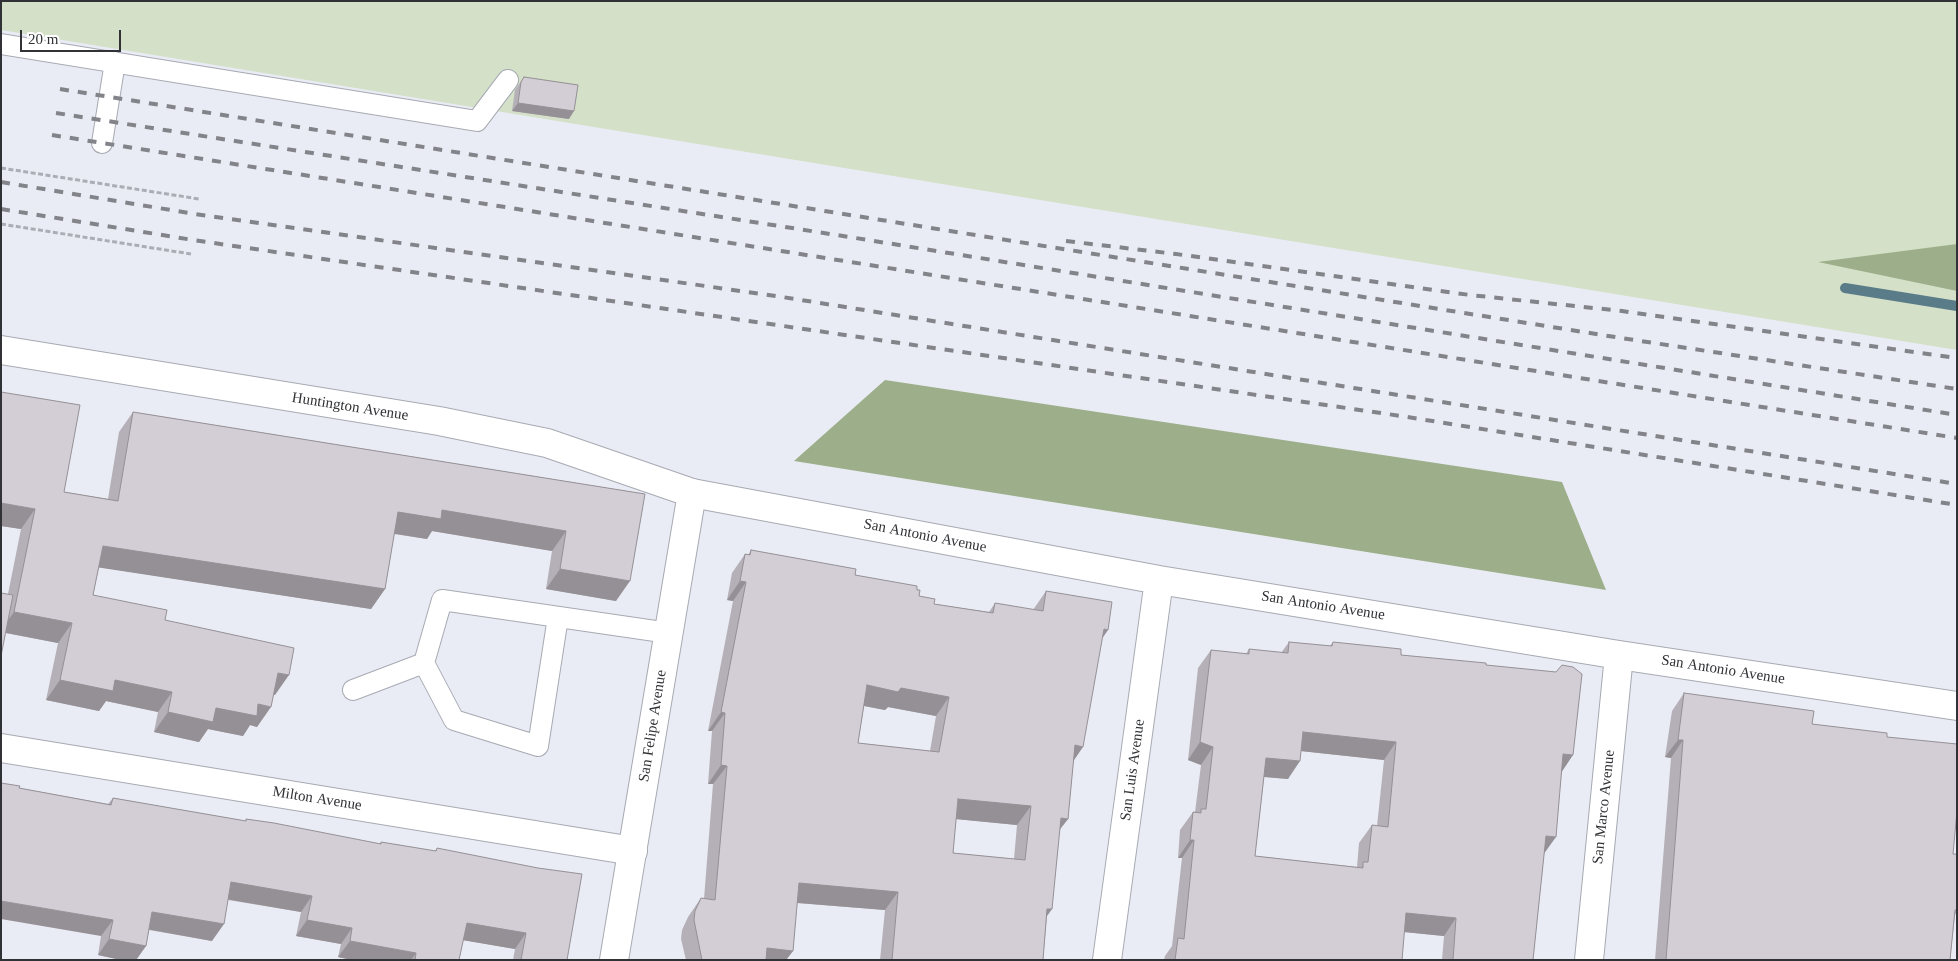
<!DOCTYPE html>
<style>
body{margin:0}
#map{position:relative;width:1958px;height:961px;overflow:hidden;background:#eaecf5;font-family:Georgia,serif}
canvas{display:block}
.frame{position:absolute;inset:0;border:2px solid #313235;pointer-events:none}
.scale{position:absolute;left:20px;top:30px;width:101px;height:22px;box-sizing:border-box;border:2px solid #313235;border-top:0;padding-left:6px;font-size:15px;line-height:18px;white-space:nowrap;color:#313235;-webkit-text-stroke:4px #fff;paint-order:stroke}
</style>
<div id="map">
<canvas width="1958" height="961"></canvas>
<div class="frame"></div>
<div class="scale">20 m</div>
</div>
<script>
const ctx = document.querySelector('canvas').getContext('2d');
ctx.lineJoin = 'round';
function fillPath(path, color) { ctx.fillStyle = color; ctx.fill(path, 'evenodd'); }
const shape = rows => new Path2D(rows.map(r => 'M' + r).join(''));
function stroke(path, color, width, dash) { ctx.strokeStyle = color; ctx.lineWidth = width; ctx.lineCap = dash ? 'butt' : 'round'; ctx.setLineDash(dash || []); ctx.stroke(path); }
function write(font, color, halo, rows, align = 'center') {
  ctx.font = font + ' Georgia,serif'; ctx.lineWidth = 4; ctx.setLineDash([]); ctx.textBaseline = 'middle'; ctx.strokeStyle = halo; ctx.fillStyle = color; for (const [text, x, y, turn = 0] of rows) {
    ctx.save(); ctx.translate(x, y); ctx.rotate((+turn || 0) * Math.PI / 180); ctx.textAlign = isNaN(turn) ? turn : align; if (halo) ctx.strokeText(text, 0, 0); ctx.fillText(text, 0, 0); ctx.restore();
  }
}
fillPath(shape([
 [1,1,1957,1,1957,350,1,30]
]), '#d4e0c8');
fillPath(shape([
 [1957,244,1957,291,1818,262],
 [885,380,1562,482,1606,590,794,461]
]), '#9daf8a');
stroke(shape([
 [1845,288,1957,306]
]), '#5a7c88', 10);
const service = shape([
 [1,44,477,121,508,80],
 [102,143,115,62],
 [424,663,454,720,538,746,558,617],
 [353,690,424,663,442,600,669,633]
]);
const minor = shape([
 [692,493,1159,580,1619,655,1957,706],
 [1,748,633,851],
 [1107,960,1159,580],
 [1589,960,1619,655]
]);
const tertiary = shape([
 [1,350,439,421,547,443,692,493,614,960]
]);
stroke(service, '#a7aab2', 22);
stroke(minor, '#a7aab2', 30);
stroke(tertiary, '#a7aab2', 30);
stroke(shape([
 [1,168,199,199],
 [1,224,191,254]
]), '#acadb4', 3, [5, 2.5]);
stroke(service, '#fff', 20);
stroke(minor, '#fff', 28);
stroke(tertiary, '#fff', 28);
stroke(shape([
 [60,89,1621,338,1957,389],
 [56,113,843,236,1957,415],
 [52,135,1957,438],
 [1,182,195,214,776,296,1957,484],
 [1,209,193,240,1401,416,1957,505],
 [1066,241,1176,254,1470,295,1622,311,1957,358]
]), '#83848a', 4, [9, 9]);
fillPath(shape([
 [524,77,569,119,512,111,515,90],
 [133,412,645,494,616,601,546,589,552,551,432,531,427,539,394,534,385,589,371,609,99,567,93,595,165,620,275,695,273,695,257,727,250,725,243,736,208,729,199,742,154,732,158,712,106,701,99,711,46,700,58,643,6,633,8,594,21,529,1,526,64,492,108,499,119,432],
 [751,550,917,590,919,596,934,604,989,612,995,603,1033,610,1046,591,1102,639,1073,761,1068,819,1059,830,1052,909,1047,916,1043,960,880,960,885,910,797,903,793,951,786,960,686,960,681,939,682,930,688,917,701,898,704,899,713,784,708,784,712,731,708,731,733,601,727,600,732,573,745,554,748,555],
 [864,706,885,710,888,707,936,716,930,751,858,743],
 [956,819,1017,825,1014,859,953,853],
 [1289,642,1330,646,1333,642,1401,655,1486,665,1562,772,1544,854,1533,960,1442,960,1444,936,1404,932,1402,960,1164,960,1165,956,1172,946,1182,858,1178,858,1180,830,1193,812,1195,812,1201,765,1188,760,1198,668,1211,650,1246,654,1249,649,1281,653],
 [1301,751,1384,760,1377,826,1372,825,1359,843,1357,867,1255,856,1264,777,1288,779],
 [1684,693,1812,724,1887,737,1953,854,1957,854,1957,912,1955,915,1950,960,1655,960,1671,758,1665,757,1672,711],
 [19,788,108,804,113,798,245,821,246,819,380,844,381,842,435,851,437,848,567,960,513,960,515,949,463,940,459,960,352,960,338,957,341,944,296,936,301,912,228,900,212,941,149,930,146,946,136,960,121,960,98,955,101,936]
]), '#b5b0b7');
fillPath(shape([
 [518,103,574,111,569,119,512,111],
 [1,503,35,509,21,529,1,526],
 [442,510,566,531,552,551,432,531,427,539,384,532,398,512],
 [103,546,385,589,371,609,89,566],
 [560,569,630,581,616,601,546,589],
 [740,581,746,582,733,601,727,600],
 [14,612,72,623,58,643,1,632,1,630],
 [1104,629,1108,630,1095,649],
 [278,673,289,675,275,695,264,693],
 [60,680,115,680,172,692,158,712,106,701,99,711,46,700],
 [867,685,901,688,949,697,936,716,888,707,885,710,854,704],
 [258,704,271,707,257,727,250,725,243,736,208,729,199,742,154,732,168,712],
 [721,712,725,713,712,731,708,731],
 [1303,732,1396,742,1384,760,1291,750],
 [1678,740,1683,740,1671,758,1665,757],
 [1200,742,1213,747,1201,765,1188,760],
 [1075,745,1083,747,1070,766],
 [1563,754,1573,755,1561,773],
 [1266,758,1300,761,1288,779,1254,776],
 [721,765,727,766,713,784,708,784],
 [958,799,1031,806,1017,825,945,818],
 [1061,818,1068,819,1054,837],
 [1546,836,1556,837,1543,855],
 [1190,840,1194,840,1182,858,1178,858],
 [231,882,312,896,301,912,220,898],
 [799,883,898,892,885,910,786,902],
 [1,901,113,920,101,936,1,919],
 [1047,909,1052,909,1038,928],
 [152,912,224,924,212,941,141,928],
 [1406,913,1456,918,1444,936,1394,931],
 [307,920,352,928,341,944,296,936],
 [467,923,526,933,515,949,456,939],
 [109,939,146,946,136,960,121,960,98,955],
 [350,941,416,953,411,960,352,960,338,957],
 [767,948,793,951,786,960,760,960]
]), '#949095');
const building = shape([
 [524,77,578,85,574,111,518,103,521,82,524,77],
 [1,392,80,405,64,492,118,501,133,412,645,494,630,581,560,569,566,531,442,510,441,519,398,512,385,589,103,546,93,595,167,610,165,620,294,648,289,675,278,673,271,707,258,704,257,716,216,708,213,722,168,712,172,692,115,680,113,691,60,680,72,623,14,612,35,509,1,503,1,392],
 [751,550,856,569,855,575,917,586,917,590,920,590,919,596,935,599,934,604,993,613,995,603,1043,611,1046,591,1112,602,1108,630,1104,629,1083,747,1075,745,1068,819,1061,818,1052,909,1047,909,1043,960,892,960,898,892,799,883,793,951,767,948,766,960,702,960,694,920,695,911,701,898,715,900,727,766,721,765,725,713,721,712,746,582,740,581,745,554,750,555,751,550],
 [867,685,898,692,901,688,949,697,939,752,858,743,867,685],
 [958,799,1031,806,1025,860,953,853,958,799],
 [1,593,13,595,1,656,1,593],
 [1289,642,1332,646,1333,642,1401,649,1401,655,1486,663,1486,665,1556,672,1562,665,1573,667,1582,674,1573,755,1563,754,1556,837,1546,836,1533,960,1453,960,1456,918,1406,913,1402,960,1175,960,1178,938,1184,939,1194,840,1190,840,1193,812,1201,813,1201,809,1206,809,1213,747,1200,742,1211,650,1249,654,1249,649,1288,653,1289,642],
 [1303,732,1396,742,1388,827,1372,825,1368,862,1363,862,1363,868,1255,856,1266,758,1300,761,1303,732],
 [1684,693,1814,711,1812,724,1887,733,1887,737,1957,744,1957,811,1953,854,1957,854,1957,910,1955,910,1950,960,1666,960,1683,740,1678,740,1684,693],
 [1,783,20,786,19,788,111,805,113,798,246,821,246,819,274,823,381,844,381,842,436,851,437,848,538,868,582,874,567,960,521,960,526,933,467,923,459,960,415,960,416,953,350,941,352,928,307,920,312,896,231,882,224,924,152,912,146,946,109,939,113,920,1,901,1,783]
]);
fillPath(building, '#d3cdd5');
stroke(building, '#949095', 1);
write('15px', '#313235', '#fff', [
 ["Huntington Avenue",350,407,9],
 ["San Antonio Avenue",925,536,11],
 ["San Antonio Avenue",1323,606,9],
 ["San Antonio Avenue",1723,670,9],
 ["San Felipe Avenue",653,726,-81],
 ["San Luis Avenue",1133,770,-82],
 ["Milton Avenue",317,799,9],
 ["San Marco Avenue",1604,807,-84]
]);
</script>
